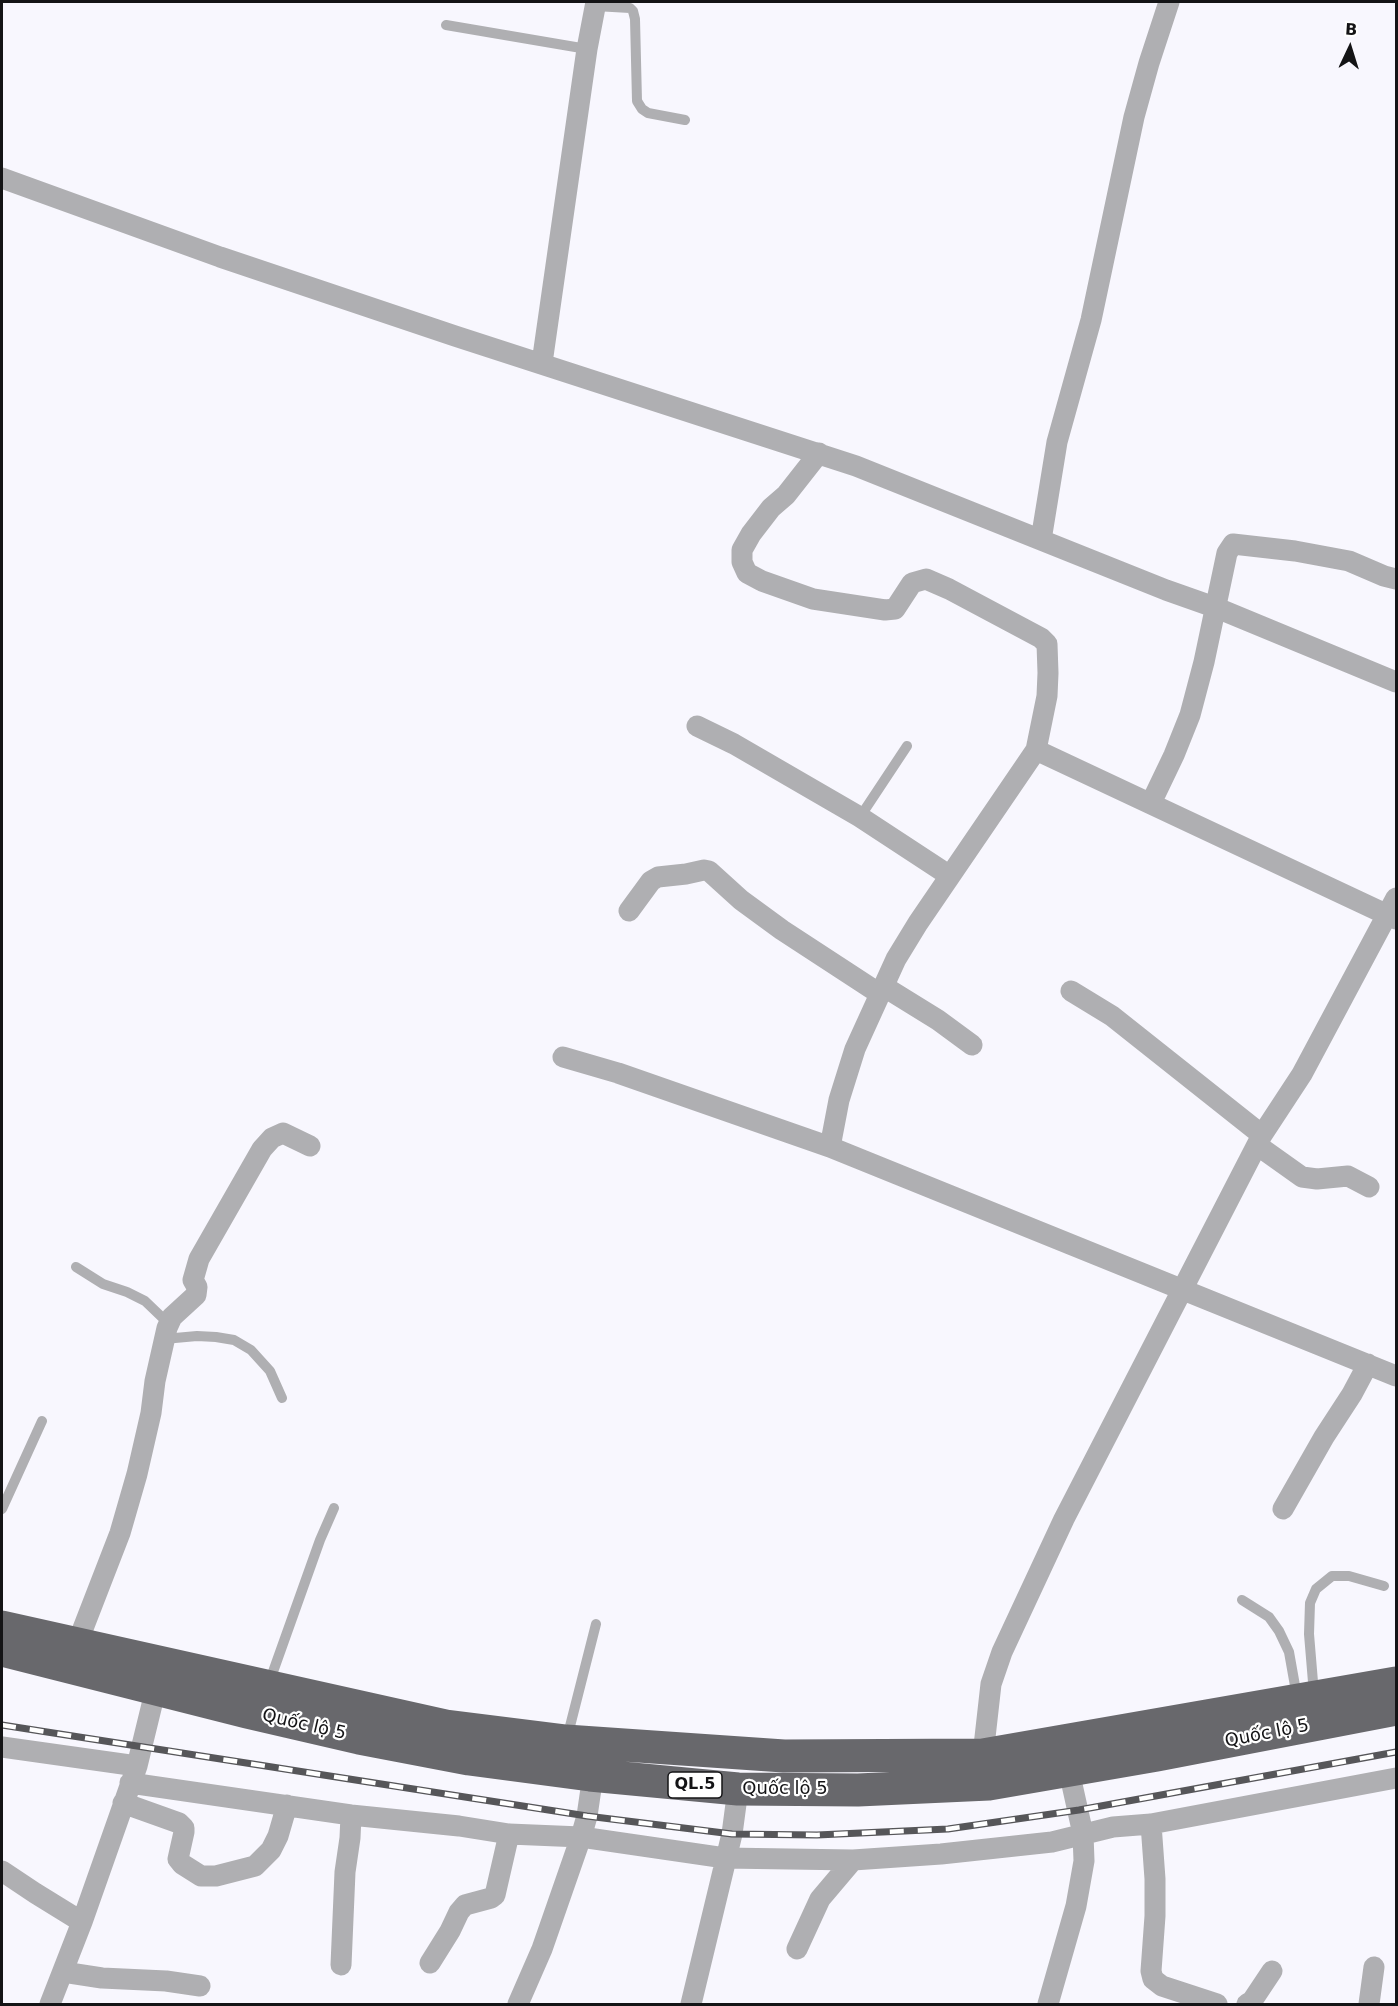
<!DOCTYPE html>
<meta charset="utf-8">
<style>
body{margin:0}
#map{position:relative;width:1398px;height:2006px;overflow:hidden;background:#f8f7fe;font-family:"DejaVu Sans",sans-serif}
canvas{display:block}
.frame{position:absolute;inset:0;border:3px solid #141416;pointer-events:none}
.north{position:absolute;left:1320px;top:18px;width:60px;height:60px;-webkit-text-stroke:4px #fff;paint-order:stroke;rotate:4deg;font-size:16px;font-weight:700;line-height:24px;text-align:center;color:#141416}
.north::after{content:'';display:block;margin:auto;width:21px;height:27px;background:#141416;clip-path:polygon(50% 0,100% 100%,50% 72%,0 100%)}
</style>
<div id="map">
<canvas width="1398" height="2006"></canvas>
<div class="frame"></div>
<div class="north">B</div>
</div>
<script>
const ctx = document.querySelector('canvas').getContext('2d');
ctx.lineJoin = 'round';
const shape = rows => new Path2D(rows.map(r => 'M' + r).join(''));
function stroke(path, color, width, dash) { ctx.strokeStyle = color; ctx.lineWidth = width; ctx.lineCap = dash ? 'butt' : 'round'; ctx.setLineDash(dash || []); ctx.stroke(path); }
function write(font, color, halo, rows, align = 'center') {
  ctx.font = font + ' "DejaVu Sans",sans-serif'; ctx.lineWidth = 4.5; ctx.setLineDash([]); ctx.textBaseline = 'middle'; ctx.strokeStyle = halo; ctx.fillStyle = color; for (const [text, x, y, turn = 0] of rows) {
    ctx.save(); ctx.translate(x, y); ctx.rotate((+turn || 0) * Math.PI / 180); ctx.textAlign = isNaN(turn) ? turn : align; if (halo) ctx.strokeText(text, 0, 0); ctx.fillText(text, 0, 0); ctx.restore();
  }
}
stroke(shape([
 [595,6,630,8,633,11,635,19,637,101,642,109,648,113,685,120],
 [446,25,587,49],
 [860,817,907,746],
 [76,1267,103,1284,127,1292,145,1301,169,1324],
 [164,1339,197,1336,216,1337,234,1340,251,1350,270,1371,282,1398],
 [2,1509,42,1421],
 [1242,1600,1269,1617,1279,1631,1289,1652,1297,1697],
 [269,1683,320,1540,334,1508],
 [1314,1694,1309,1634,1310,1603,1316,1589,1332,1576,1349,1576,1384,1586],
 [567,1738,596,1624]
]), '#afafb2', 10);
stroke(shape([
 [2,178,220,257,455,336,856,466,1166,590,1217,608,1396,682],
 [542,363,587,49,596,2],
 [819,453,786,495,771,508,751,534,742,550,742,562,747,573,762,581,813,599,885,610,895,609,912,583,926,579,949,589,1041,638,1047,644,1048,673,1047,696,1036,750,918,923,896,959,855,1049,839,1100,830,1147],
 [1041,540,1057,442,1091,320,1134,117,1149,63,1169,2],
 [697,726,734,744,860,817,950,876],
 [1036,750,1396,919],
 [1151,803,1174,755,1190,715,1204,662,1227,553,1233,544,1295,551,1349,561,1384,576,1396,579],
 [629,911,651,881,658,877,686,874,704,870,709,871,741,900,782,930,880,994],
 [883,986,938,1020,972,1045],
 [1071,991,1112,1016,1262,1135],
 [563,1057,618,1073,830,1147,1396,1376],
 [1257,1145,1302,1177,1317,1179,1348,1176,1369,1187],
 [1283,1509,1324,1437,1352,1394,1368,1364],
 [77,1644,120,1533,137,1474,151,1413,155,1381,167,1328,172,1317,196,1295,197,1287,193,1280,199,1259,262,1149,272,1138,283,1133,310,1146],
 [2,1747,137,1766],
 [983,1755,991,1684,1002,1652,1064,1519,1262,1135,1302,1074,1396,898],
 [130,1783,351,1815,459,1826,509,1834,581,1837,725,1858,853,1860,941,1854,1052,1842,1113,1827,1151,1824,1396,1778],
 [123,1803,179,1823,184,1828,184,1832,178,1859,182,1864,201,1876,216,1876,255,1866,271,1850,278,1836,287,1805],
 [1151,1824,1155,1879,1155,1916,1151,1971,1153,1979,1162,1986,1217,2004],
 [2,1871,35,1893,82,1922],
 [797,1949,820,1899,853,1860],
 [430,1963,450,1931,459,1912,465,1905,491,1898,495,1895,509,1834],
 [341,1965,345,1872,350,1838,351,1815],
 [63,1972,102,1978,166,1981,200,1986],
 [50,2004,82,1922,137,1766,156,1688],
 [518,2004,542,1949,581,1837,587,1816,593,1775],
 [691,2004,732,1834,738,1789],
 [1048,2004,1076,1906,1084,1861,1083,1834,1069,1771],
 [1247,2004,1252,2001,1272,1971],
 [1369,2004,1374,1967]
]), '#afafb2', 21);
stroke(shape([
 [2,1627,446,1726,566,1741,784,1756,983,1755,1396,1683],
 [2,1650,247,1712,359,1738,469,1759,590,1775,738,1789,858,1790,989,1784,1157,1755,1396,1709]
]), '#68686c', 33);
const rail = shape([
 [2,1725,587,1816,732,1834,817,1835,948,1829,1079,1810,1396,1752]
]);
stroke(rail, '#565659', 7);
stroke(rail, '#fff', 4.5, [14]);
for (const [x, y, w] of [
 [695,1785,54]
]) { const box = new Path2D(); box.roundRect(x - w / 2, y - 13, w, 26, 4.5); ctx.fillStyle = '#fff'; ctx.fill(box); stroke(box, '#141416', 1.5); }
write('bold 16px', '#141416', null, [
 ["QL.5",695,1785]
]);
write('18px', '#141416', '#fff', [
 ["Quốc lộ 5",304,1725,13],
 ["Quốc lộ 5",1267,1734,-11],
 ["Quốc lộ 5",785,1789]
]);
</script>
